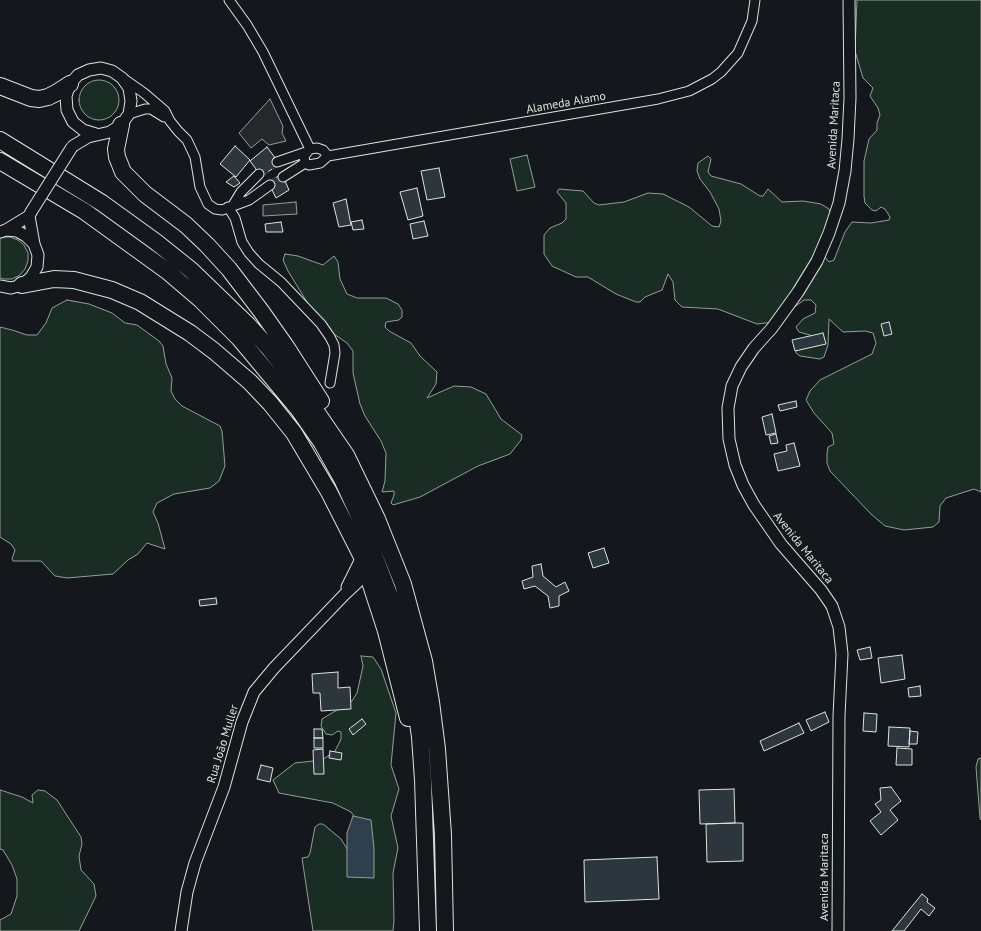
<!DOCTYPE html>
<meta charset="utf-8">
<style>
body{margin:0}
canvas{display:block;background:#14181c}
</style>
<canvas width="981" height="931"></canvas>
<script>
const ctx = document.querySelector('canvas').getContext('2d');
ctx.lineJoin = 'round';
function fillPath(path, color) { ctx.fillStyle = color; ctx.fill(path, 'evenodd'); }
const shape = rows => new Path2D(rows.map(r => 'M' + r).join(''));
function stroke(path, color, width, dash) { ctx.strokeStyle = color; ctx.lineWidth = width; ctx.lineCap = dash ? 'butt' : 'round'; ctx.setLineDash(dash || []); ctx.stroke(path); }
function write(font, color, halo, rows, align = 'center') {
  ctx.font = font + ' "PT Sans",sans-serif'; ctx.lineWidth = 3; ctx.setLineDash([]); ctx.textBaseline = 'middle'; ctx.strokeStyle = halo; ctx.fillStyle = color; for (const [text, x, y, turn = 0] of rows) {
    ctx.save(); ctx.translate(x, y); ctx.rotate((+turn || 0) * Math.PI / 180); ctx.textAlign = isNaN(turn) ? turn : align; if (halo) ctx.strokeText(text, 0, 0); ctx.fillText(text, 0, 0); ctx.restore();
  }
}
const green = shape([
 [857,0,981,0,981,492,974,489,946,498,940,506,939,522,933,527,904,530,885,526,871,514,830,471,827,463,827,454,828,447,834,444,832,433,814,413,806,400,810,391,820,380,872,354,876,343,873,333,865,331,843,332,829,319,828,345,824,357,820,359,800,356,796,353,796,350,813,339,810,335,799,332,796,327,803,319,815,313,816,305,811,300,804,300,774,322,757,324,718,309,682,307,675,300,673,282,668,274,662,290,645,297,640,302,636,302,616,294,588,277,576,277,552,266,544,254,544,235,550,228,562,223,566,219,566,203,557,192,559,189,583,191,594,203,599,205,624,202,648,193,663,194,689,207,712,226,719,227,721,221,719,209,710,192,700,179,697,171,698,163,708,156,711,159,708,172,711,176,741,184,760,196,763,196,768,189,782,202,803,201,821,204,829,209,833,218,825,257,829,262,834,260,845,232,852,222,871,223,889,220,890,217,885,209,881,207,876,211,872,210,865,203,864,196,864,161,869,139,877,130,877,123,880,115,878,108,870,96,873,88,863,78,855,51,857,0],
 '79 100a20 20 0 1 1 40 0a20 20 0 1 1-40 0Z',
 [527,155,535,187,517,191,510,159,527,155],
 [2,237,10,237,18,240,24,245,28,253,28,261,25,269,20,275,12,279,4,279,0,278,0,238,2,237],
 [285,254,298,256,323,265,334,256,338,262,340,279,347,294,357,298,386,298,398,304,402,310,402,317,399,320,386,322,385,327,389,331,411,343,420,356,437,372,436,384,427,398,454,386,471,387,486,394,501,419,522,435,521,440,510,454,478,466,420,497,393,505,391,503,394,495,394,491,382,492,385,481,386,453,381,441,365,416,360,404,353,373,353,351,347,343,328,330,315,315,288,271,283,260,285,254],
 [67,300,89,304,112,313,125,323,137,325,159,341,163,346,166,364,172,378,171,391,175,399,182,406,220,426,222,431,225,466,219,481,210,488,174,494,157,503,153,512,158,523,165,549,147,543,138,554,128,560,113,574,67,578,55,576,41,561,13,561,12,559,15,550,11,544,0,537,0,327,12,330,27,335,37,335,46,323,52,308,67,300],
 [361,656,373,657,381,669,396,713,391,765,399,789,391,816,398,848,393,873,394,920,393,931,313,931,302,858,308,857,310,853,315,827,319,824,323,824,341,839,357,865,358,821,351,812,333,803,279,793,273,780,295,763,322,760,335,751,341,739,341,732,338,731,332,735,326,734,321,726,322,719,352,701,357,693,363,666,361,656],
 [981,758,981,820,980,818,976,767,978,759,981,758],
 [0,790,22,797,33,803,32,795,38,790,45,791,57,800,81,837,82,844,79,856,81,870,94,884,96,896,79,931,0,931,0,920,11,914,17,896,17,879,12,865,3,850,0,849,0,790]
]);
fillPath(green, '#1a2d24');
stroke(green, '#939e99', 1);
const parking = shape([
 [270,99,283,126,282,133,286,141,269,145,262,139,251,148,239,133,270,99],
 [296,202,297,214,263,216,263,205,296,202]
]);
fillPath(parking, '#24282b');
stroke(parking, '#939e99', 1);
const water = shape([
 [353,816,371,820,374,848,374,878,347,877,347,833,353,816]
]);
fillPath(water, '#2f3f4d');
stroke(water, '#939e99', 1);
const building = shape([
 [235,146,250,160,236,177,220,164,235,146],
 [267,147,279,163,277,166,261,176,250,161,267,147],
 [439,168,445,197,427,200,421,171,439,168],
 [282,174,289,190,276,198,268,182,282,174],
 [234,176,240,183,234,187,226,182,234,176],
 [417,188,423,216,408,220,400,192,417,188],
 [346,199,351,225,339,227,333,203,346,199],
 [362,220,364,229,353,230,351,222,362,220],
 [424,221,428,236,413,239,410,224,424,221],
 [281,222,283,232,266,232,265,224,281,222],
 [889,322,892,334,884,336,881,324,889,322],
 [823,333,826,344,795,351,792,340,823,333],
 [796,401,797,407,780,411,778,405,796,401],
 [772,414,776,433,766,435,762,417,772,414],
 [776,434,778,443,771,444,769,436,776,434],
 [794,443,800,466,778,471,774,454,787,451,786,445,794,443],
 [604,548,609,563,593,568,588,553,604,548],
 [541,564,543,576,556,587,565,582,569,591,559,596,559,606,550,608,548,596,535,586,524,589,522,581,533,577,532,566,541,564],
 [216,598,217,604,200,606,199,600,216,598],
 [870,647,872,658,860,660,857,650,870,647],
 [902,655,905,679,881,683,878,658,902,655],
 [338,672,338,688,350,687,351,709,321,711,320,693,313,693,312,674,338,672],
 [920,686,921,696,909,697,908,688,920,686],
 [825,712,829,722,811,731,806,720,825,712],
 [864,713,877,714,876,732,863,731,864,713],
 [362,719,366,724,353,735,349,729,362,719],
 [799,723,804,733,764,751,760,741,799,723],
 [889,727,910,728,909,747,888,746,889,727],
 [314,729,322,729,323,738,314,738,314,729],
 [910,731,918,732,917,744,909,744,910,731],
 [314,738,323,738,323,748,314,748,314,738],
 [897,748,912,749,912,765,896,765,897,748],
 [323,749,324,774,314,774,313,750,323,749],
 [330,751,342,753,341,760,329,758,330,751],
 [261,765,273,768,270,782,257,779,261,765],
 [891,787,901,801,890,810,898,820,881,835,870,821,881,812,875,804,881,800,880,788,891,787],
 [734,789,735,823,700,824,699,790,734,789],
 [735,823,743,823,743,861,707,862,706,824,735,823],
 [657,857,659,899,585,902,584,860,657,857],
 [922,894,928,899,927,902,935,908,929,916,921,909,904,931,892,931,922,894]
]);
fillPath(building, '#2c363c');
stroke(building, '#d8e6dc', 1);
stroke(shape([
 [259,174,277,162],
 [270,185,283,177]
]), '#313739', 9, [9, 4.5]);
const minor = shape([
 [229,0,247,25,263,52,310,149],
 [124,79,144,93,165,111,170,121,178,131,187,140,195,157,200,187,208,204,215,209,222,210,249,200,270,185],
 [129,114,145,109,151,109,164,117],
 [277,162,306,152],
 [305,163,304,156,310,149,317,148,323,150,328,156],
 [283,177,305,163,309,165,320,163,328,156,658,99,689,91,712,79,721,72,738,53,752,21,755,0],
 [233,205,241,192,259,174],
 [228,207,235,218,242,242,249,253,259,264,281,282,302,304,321,324,330,337,334,345,335,353,330,383]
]);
const tertiary = shape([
 [73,146,88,137,110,132,121,125,129,114,131,101,129,88,122,78,112,71,101,68,89,70,78,75,70,84,66,96,67,110,73,122,83,130,96,134],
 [29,216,34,244],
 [6,230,29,216,31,212],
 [0,232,6,230,17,231,26,236,34,244,38,255,37,267,31,277,22,285,11,288,0,286],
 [347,587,362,557],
 [181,931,187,892,195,863,224,787,242,722,254,692,274,668,344,595,362,578,370,577],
 [838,931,839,716,842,654,839,627,832,606,821,590,781,544,754,505,743,485,735,465,729,439,728,408,732,386,741,367,754,348,772,328,798,292,817,261,829,233,839,203,845,171,848,139,850,98,849,0]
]);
const motorway = shape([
 [0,86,31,98,39,99,48,97,56,93,70,84],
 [121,125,116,149,117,157,123,172,145,194,186,225,207,245,229,269,261,311,287,348,321,401],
 [0,140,102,203,156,242,191,270,248,325,268,347,298,385,346,455,377,519,403,584,424,661,431,702,437,749,443,835,445,931],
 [0,161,84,211,167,271,201,300,239,338,299,410,322,443,342,479,360,518,394,607,405,646,414,694,420,737,423,780,428,931],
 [22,285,54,279,74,280,112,290,140,302,190,333,214,351,250,382,270,403,294,433,329,492,362,557,386,631,408,718]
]);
stroke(minor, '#d8e6dc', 11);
stroke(tertiary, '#d8e6dc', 13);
stroke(motorway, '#d8e6dc', 18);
stroke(minor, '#14181c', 9);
stroke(tertiary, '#14181c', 11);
stroke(motorway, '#14181c', 16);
const tertiaryBridge = shape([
 [31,212,72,147]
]);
stroke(tertiaryBridge, '#d8e6dc', 13, []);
stroke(tertiaryBridge, '#14181c', 11);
write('12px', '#d8e6dc', '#14181c', [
 ["Alameda Alamo",566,103,-10],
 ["Avenida Maritaca",834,125,-87],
 ["Avenida Maritaca",803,548,51],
 ["Rua João Muller",223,744,-73],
 ["Avenida Maritaca",825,877,-90]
]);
</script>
